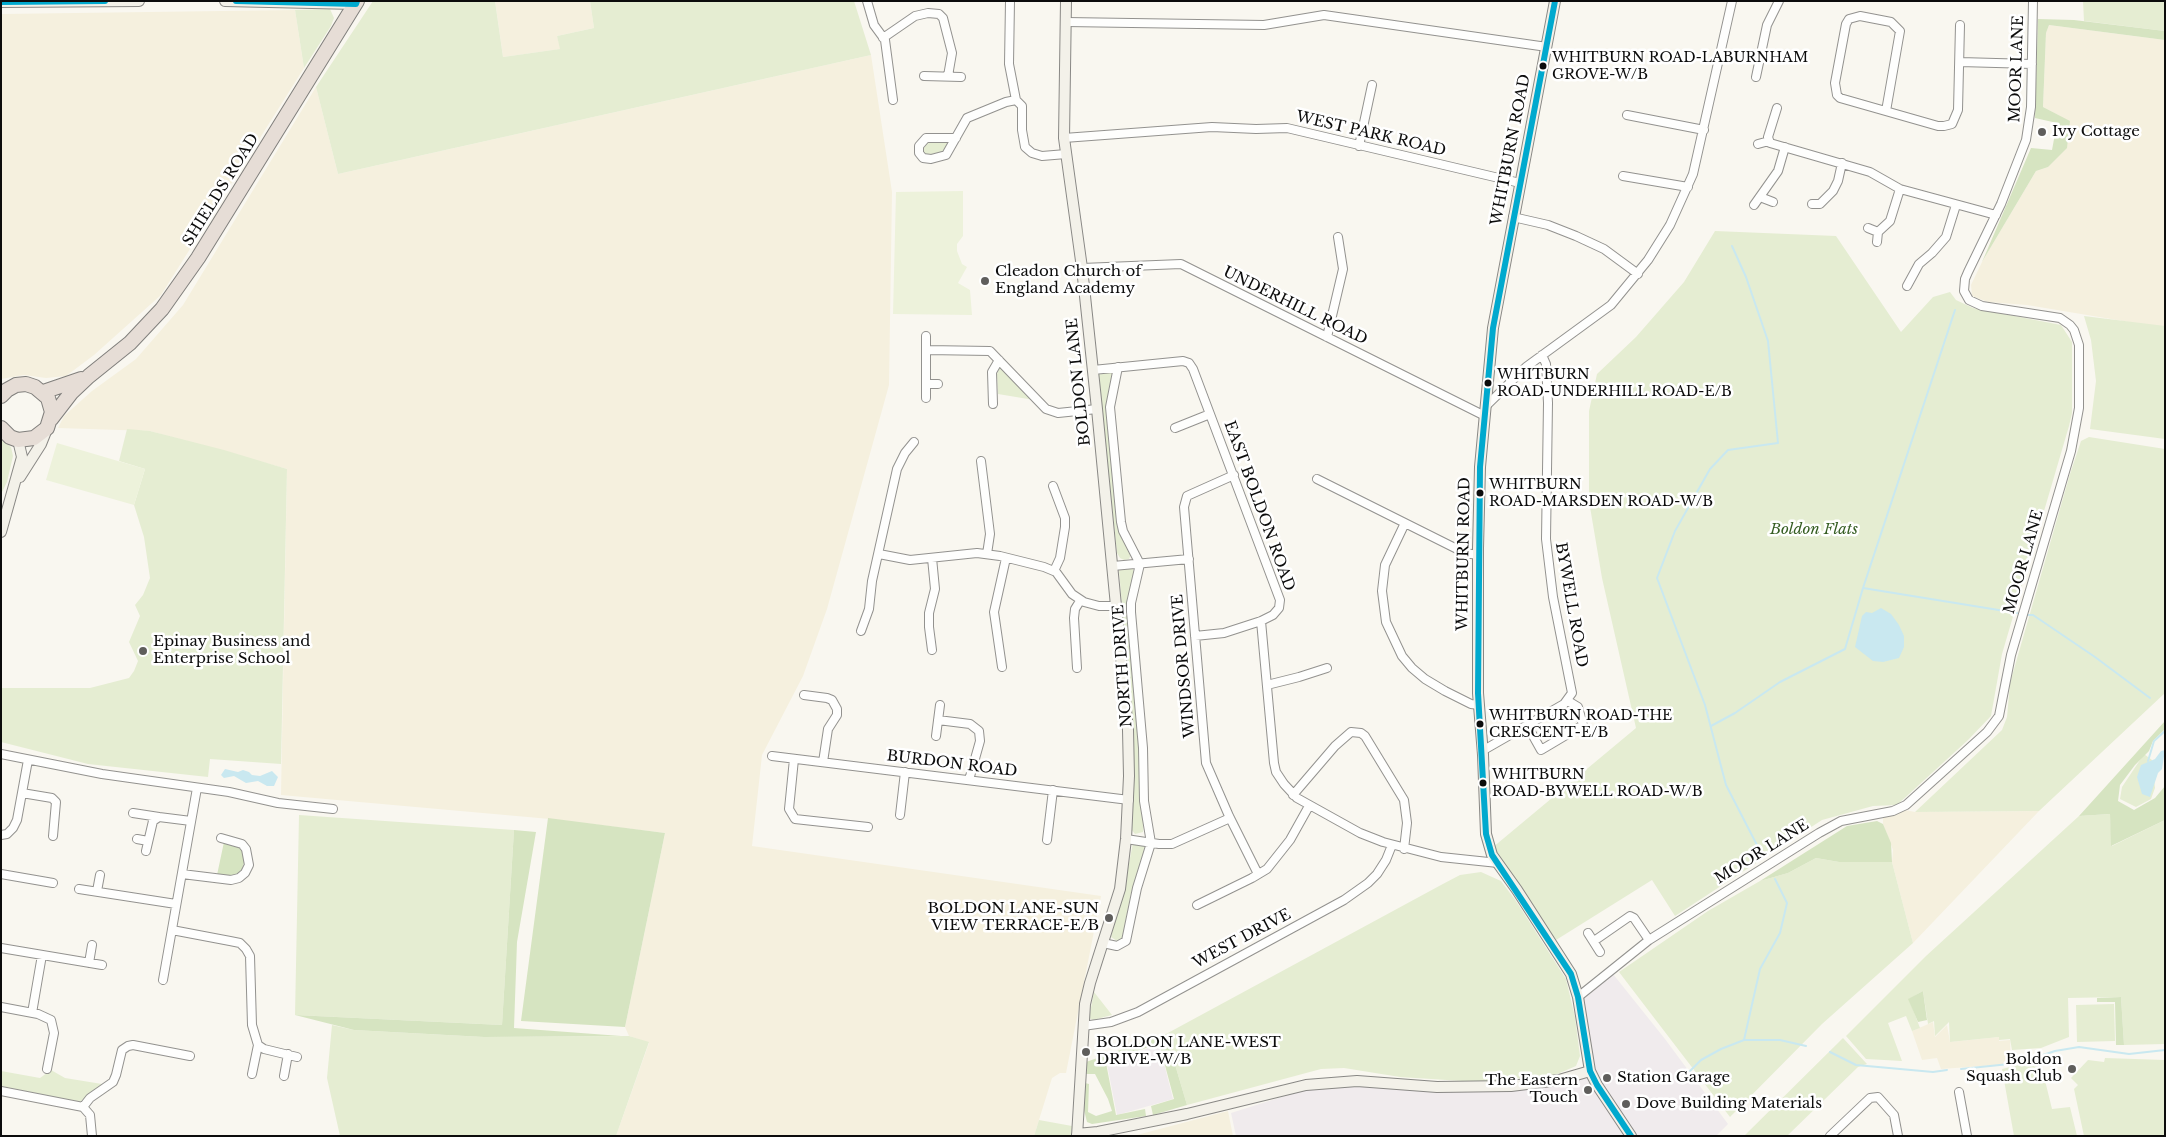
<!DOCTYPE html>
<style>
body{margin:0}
#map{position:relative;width:2166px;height:1137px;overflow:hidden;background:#f9f7f0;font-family:"Libre Baskerville",serif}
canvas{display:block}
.frame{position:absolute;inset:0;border:2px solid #0c0c0c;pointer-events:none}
</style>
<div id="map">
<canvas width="2166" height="1137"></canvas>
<div class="frame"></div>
</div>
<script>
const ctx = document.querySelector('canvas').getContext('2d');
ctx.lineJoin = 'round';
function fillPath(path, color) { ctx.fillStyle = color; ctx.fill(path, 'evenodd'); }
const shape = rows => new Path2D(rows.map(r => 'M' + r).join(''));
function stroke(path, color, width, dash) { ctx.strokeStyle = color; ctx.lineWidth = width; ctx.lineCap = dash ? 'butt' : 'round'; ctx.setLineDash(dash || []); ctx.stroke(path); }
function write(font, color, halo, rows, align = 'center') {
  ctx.font = font + ' "Libre Baskerville",serif'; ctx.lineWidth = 5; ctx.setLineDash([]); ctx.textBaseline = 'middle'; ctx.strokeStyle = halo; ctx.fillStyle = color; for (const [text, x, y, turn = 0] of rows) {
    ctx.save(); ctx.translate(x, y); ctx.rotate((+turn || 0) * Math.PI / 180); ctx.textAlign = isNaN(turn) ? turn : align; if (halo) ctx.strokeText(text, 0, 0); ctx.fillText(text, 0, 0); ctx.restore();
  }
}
fillPath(shape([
 [1613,974,1665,1039,1728,1124,1716,1136,1236,1136,1231,1113,1307,1089,1357,1083,1511,1089,1588,1078,1584,999],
 [1159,1044,1173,1099,1117,1115,1107,1064]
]), '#f0ebed');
fillPath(shape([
 [495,1,590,1,594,28,557,36,561,49,503,57],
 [295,10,304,68,161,295,94,355,66,376,46,378,24,375,1,379,2,14],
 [2049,25,2165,40,2165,328,2027,305,1988,302,1972,296,1971,285,1982,262,2036,171,2048,167,2069,121,2043,107,2046,33],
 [871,55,892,192,889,385,827,609,803,676,762,755,752,846,1101,896,1066,1073,1060,1073,1052,1078,1034,1136,616,1136,649,1043,629,1036,625,1027,665,833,550,819,281,795,287,469,150,431,58,428,64,416,92,391,136,359,183,305,316,87,338,174],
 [1900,809,1915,812,2039,811,1913,943,1892,862,1893,850,1883,824,1883,812],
 [1933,1022,1935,1037,1947,1025,1950,1042,1999,1037,1999,1041,2010,1040,2011,1064,1941,1069,1937,1058,1922,1060,1912,1031],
 [1228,1111,1233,1136,1133,1136]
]), '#f5f0de');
fillPath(shape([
 [373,1,495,1,503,57,560,49,557,36,594,28,590,1,854,1,871,55,338,174,316,87],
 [2083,1,2165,1,2165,31,2084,21],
 [330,9,334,18,331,26,304,68,295,10],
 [945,139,950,142,946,152,929,157,924,154,923,151,926,142],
 [1715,231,1836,236,1901,332,1933,297,1950,292,1956,300,1973,308,2061,325,2072,342,2072,413,2069,426,2002,654,1991,716,1968,740,1897,805,1873,806,1822,820,1675,916,1652,880,1556,940,1492,848,1636,728,1602,578,1589,501,1589,411,1597,374,1636,337,1684,282],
 [2084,316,2165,326,2165,439,2090,429,2096,381,2091,340],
 [1000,367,1034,400,998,394,997,374],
 [1110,371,1113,374,1113,379,1107,400,1107,412,1119,529,1132,552,1129,559,1124,560,1120,558,1117,553,1098,375],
 [127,429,150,431,224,450,287,469,281,764,210,759,208,777,88,764,1,742,1,688,90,688,129,678,134,671,138,661,129,642,140,616,135,605,143,595,150,578,144,537,134,505,145,469,119,461],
 [2089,437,2165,449,2165,693,2039,811,1915,812,2002,730,2007,717,2010,683,2070,474,2081,441],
 [1,439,11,447,13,456,7,482,1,494],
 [1132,567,1135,575,1128,595,1126,608,1139,743,1140,799,1144,818,1143,832,1135,834,1131,829,1133,795,1133,739,1119,570],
 [2144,754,2152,760,2155,788,2151,799,2136,807,2120,799,2122,787],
 [2110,814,2112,846,2165,820,2165,1044,2124,1045,2121,997,2068,998,2069,1037,2041,1048,2012,1050,2010,1039,1999,1040,1999,1037,1950,1042,1949,1022,1935,1036,1934,1021,1928,1024,1923,991,1909,999,1920,1028,1912,1031,1906,1016,1888,1023,1902,1061,1866,1059,1846,1036,1926,956,2079,816],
 [299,815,514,830,502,1025,295,1015],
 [1133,843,1143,843,1146,850,1131,893,1122,938,1117,941,1111,937,1112,931,1124,888],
 [1816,858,1839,862,1892,862,1913,943,1822,1024,1730,1117,1619,972,1708,911,1760,881,1788,873],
 [1481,872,1501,881,1516,901,1566,979,1575,1017,1580,1056,1576,1066,1555,1075,1478,1082,1400,1077,1344,1068,1321,1069,1187,1105,1166,1034,1441,885,1460,875],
 [1094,992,1112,1015,1093,1020,1089,1018],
 [2114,1004,2115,1041,2077,1042,2076,1005],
 [332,1025,354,1030,484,1037,629,1036,649,1042,616,1136,340,1136,327,1078],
 [1843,1038,1867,1064,1858,1067,1787,1136,1744,1136],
 [2105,1058,2165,1060,2165,1136,2084,1136,2074,1089,2078,1085,2071,1078,2088,1060,2104,1062],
 [2040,1060,2052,1109,2070,1107,2077,1136,2014,1136,2002,1069],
 [51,1070,65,1078,102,1084,80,1102,1,1086,1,1071,40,1078],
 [1039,1120,1072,1126,1071,1136,1034,1136]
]), '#e5edd2');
fillPath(shape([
 [2038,19,2074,20,2165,31,2165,40,2049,25,2046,33,2043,107,2070,121,2067,148,2048,167,2036,171,1982,262,2031,148,2052,150,2057,123,2035,118],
 [2165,721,2165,729,2153,741,2149,751,2135,765,2120,785,2118,801,2134,810,2155,798,2165,786,2165,820,2111,846,2110,814,2079,816],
 [548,818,665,833,625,1027,521,1021],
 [1877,821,1883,824,1891,843,1892,862,1839,862,1816,858,1788,873,1760,881,1847,826],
 [514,830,536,832,517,942,514,1028,621,1036,484,1037,354,1030,295,1015,502,1025],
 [224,842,240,846,243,853,245,860,242,869,235,876,217,875],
 [1923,991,1927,1020,1918,1022,1908,999],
 [2121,997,2124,1045,2116,1045,2115,1002,2097,1002,2097,998],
 [1166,1034,1187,1105,1153,1115,1151,1106,1174,1099,1159,1043,1106,1063,1116,1115,1145,1109,1146,1116,1092,1124,1087,1122,1083,1106,1085,1083,1089,1084,1088,1112,1096,1116,1112,1111,1108,1099,1095,1074,1085,1074,1086,1062]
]), '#d6e4c1');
fillPath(shape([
 [963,191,963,236,957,244,957,251,962,264,967,267,958,283,970,290,972,315,893,314,896,192],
 [57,443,145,469,134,505,46,480]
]), '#edf2db');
fillPath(shape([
 [1881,608,1891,614,1899,625,1904,636,1904,647,1899,658,1883,662,1873,661,1855,647,1862,616,1866,612,1872,613],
 [2165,750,2162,769,2158,773,2150,797,2142,794,2137,777,2141,765,2155,759,2161,751],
 [225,769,238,772,243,770,249,772,252,775,260,776,272,771,278,777,274,786,267,786,258,781,246,783,234,776,224,778,221,775]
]), '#c9e8f0');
stroke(shape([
 [1732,246,1746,277,1768,341,1778,443,1728,450,1710,469,1675,531,1657,578,1705,705,1726,785,1758,847],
 [1863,588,1955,310],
 [2028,615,2033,615,2095,657,2150,698],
 [1711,726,1735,713,1780,682,1845,649,1863,588,2017,613],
 [2148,761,2154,741,2165,731],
 [1744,1040,1760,969,1780,933,1787,903,1775,879],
 [1830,1052,1856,1065,1933,1072,1947,1070],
 [1961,1069,2019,1063,2055,1051,2079,1047,2129,1054,2165,1050],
 [1690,1071,1701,1060,1721,1049,1744,1040,1780,1040,1806,1046]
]), '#c9e8f0', 2);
const street = shape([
 [867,1,874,25,885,40,893,100],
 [1010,1,1009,64,1016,100],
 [1066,22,1264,25,1324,15,1547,47],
 [883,38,915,16,928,13,939,14,943,18,952,53,948,76],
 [1960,62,2032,64],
 [924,76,961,77],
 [1756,77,1767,25,1779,1],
 [1777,108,1768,137,1770,143,1870,172,1900,189,1996,215],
 [1886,111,1900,31,1891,22,1860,16,1849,19,1846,24,1835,83,1837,95,1840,98,1938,126,1944,126,1952,124,1958,110,1960,25],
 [1627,115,1704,130],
 [956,138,926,138,919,146,919,153,923,158,931,159,946,155,967,118,1006,102,1016,100,1022,106,1022,130,1025,147,1032,153,1042,156,1066,154],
 [1064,138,1212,127,1256,129,1287,128,1520,183],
 [1758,144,1769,141],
 [1359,146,1372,85],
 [1623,176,1688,187],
 [1760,197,1773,202],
 [1812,204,1820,204,1833,191,1838,181,1842,163],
 [1754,205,1778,171,1785,147],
 [1513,217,1548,225,1576,236,1604,249,1638,274],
 [1868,228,1878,232],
 [1877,242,1878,232,1890,221,1900,189],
 [1082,268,1181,264,1485,416],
 [1907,286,1919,264,1932,253,1946,237,1956,205],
 [1327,337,1343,269,1338,237],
 [927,350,990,351,1046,409,1058,413,1097,409],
 [1093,370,1183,361,1189,363,1193,369,1280,600,1279,608,1273,615,1261,621,1224,633,1195,636],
 [926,384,938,384],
 [926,398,926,336],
 [993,404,992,372,999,360],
 [1486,406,1526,367,1611,305,1648,260,1670,225,1693,174,1732,1],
 [1175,428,1210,414],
 [981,461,990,534,987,554],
 [1234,475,1187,496,1184,507,1206,763,1229,816,1258,874],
 [1317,479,1465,553,1478,555],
 [1053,486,1065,518,1065,527,1060,558,1054,571],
 [1405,523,1385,565,1382,591,1386,622,1402,656,1412,668,1425,679,1445,691,1471,704,1479,705],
 [879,554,910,560,977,553,1000,556,1044,567,1056,572,1072,594,1084,602,1099,606,1116,606],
 [932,558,935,589,929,613,929,627,932,650],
 [1113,566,1189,559],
 [1261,621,1274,763,1276,772,1284,784,1297,798,1360,833,1383,842,1441,857,1498,863],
 [861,631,869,609,872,581,897,469,905,453,914,442],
 [1002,667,994,612,1006,558],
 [1077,668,1074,618,1075,609,1080,601],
 [1267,685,1299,677,1327,668],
 [804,695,827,698,832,700,837,709,837,715,828,729,823,762],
 [938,720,970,724,979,731,980,741,969,780],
 [1527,725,1541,750,1583,725,1578,707,1568,701],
 [936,736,940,705],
 [1482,751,1564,704,1572,693,1553,597,1546,539,1548,403,1546,364,1542,355],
 [1,754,102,774,229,792,278,803,333,809],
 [772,756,1129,800],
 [794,759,789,809,795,819,868,827],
 [22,793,52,798,56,802,53,836],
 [1293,795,1335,746,1351,732,1361,733,1365,736,1404,800,1407,823,1404,849],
 [133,813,159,817],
 [900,815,905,772],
 [1,835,7,834,13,828,17,820,28,760],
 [137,839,148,841],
 [1126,839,1159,844,1172,844,1230,818],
 [1047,840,1053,790],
 [146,851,153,821,159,817,191,821],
 [1,874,53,883],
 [182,874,231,880,239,878,245,873,249,865,246,849,242,844,221,838],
 [79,889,176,904],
 [97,891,100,875],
 [1197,905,1252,878,1267,869,1290,840,1309,806],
 [172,930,230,941,240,943,246,949,250,956,252,1025,258,1045],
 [1588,933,1600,952],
 [1594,941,1630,916,1634,918,1649,940],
 [1103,943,1117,946,1126,941,1137,888,1151,843,1144,801,1143,748,1131,612,1131,603,1140,564,1123,531,1121,522,1110,407,1118,367],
 [1,948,102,965],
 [89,963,92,945],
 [163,980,197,788],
 [1578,997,1649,940,1819,833,1841,821,1893,811,1906,805,1987,732,1999,716,2011,655,2071,451,2079,408,2079,345,2074,330,2070,325,2060,318,1982,306,1969,300,1964,291,1965,279,1968,272,2001,204,2026,140,2031,107,2033,1],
 [1,1007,38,1014,51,1020,54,1033,47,1069],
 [32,1013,42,955],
 [1083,1026,1111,1022,1138,1012,1344,900,1368,883,1377,874,1386,860,1392,845],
 [252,1074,258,1045,264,1049,297,1057],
 [284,1076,288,1054],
 [1,1091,83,1107,90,1115,92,1136],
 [1959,1092,1967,1136],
 [83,1107,90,1098,113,1082,116,1075,122,1050,128,1046,133,1045,190,1056],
 [1830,1136,1870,1098,1878,1097,1894,1115,1898,1136]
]);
const secondary = shape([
 [225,1,356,4],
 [1066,1,1064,138,1082,268,1097,409,1128,730,1129,776,1126,839,1120,889,1090,983,1085,1004,1077,1136],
 [1555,1,1493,328,1480,467,1478,548,1478,693,1483,755,1486,834,1492,855,1517,890,1571,974,1578,997,1590,1071,1597,1085,1631,1136],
 [1,2,139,1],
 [20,477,41,444,47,429],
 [1,532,22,457,18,440],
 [1077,1134,1098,1132,1187,1114,1306,1085,1357,1081,1437,1087,1511,1086,1559,1080,1590,1071]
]);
const highway = shape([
 [43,392,81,379],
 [1,396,7,390,16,385,26,384,35,387,48,398,52,412,47,428,34,438,18,440,10,437,1,428],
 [51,419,71,393,89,376,130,343,162,309,198,258,357,1]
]);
stroke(street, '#93928f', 10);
stroke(secondary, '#898885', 12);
stroke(highway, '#807f7c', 16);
stroke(street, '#fefefd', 8);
stroke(secondary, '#f3f1e9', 10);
stroke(highway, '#e6ddd6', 14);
stroke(shape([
 [236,1,356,4,357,1],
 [1555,1,1493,328,1480,467,1478,693,1486,834,1492,855,1571,974,1578,997,1590,1071,1597,1085,1631,1136],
 [1,2,105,1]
]), '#00a9ce', 6);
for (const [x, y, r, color] of [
 [1543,66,4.5,"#0c0c0c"],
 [2042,132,5,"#5f5e5c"],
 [985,281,5,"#5f5e5c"],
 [1488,383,4.5,"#0c0c0c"],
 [1480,493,4.5,"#0c0c0c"],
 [143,651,5,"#5f5e5c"],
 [1480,724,4.5,"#0c0c0c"],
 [1483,783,4.5,"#0c0c0c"],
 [1109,918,5,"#5f5e5c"],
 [1086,1052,5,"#5f5e5c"],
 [2072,1069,5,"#5f5e5c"],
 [1607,1078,5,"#5f5e5c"],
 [1588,1090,5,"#5f5e5c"],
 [1626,1104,5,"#5f5e5c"]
]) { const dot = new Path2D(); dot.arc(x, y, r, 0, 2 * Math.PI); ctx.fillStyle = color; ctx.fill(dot); stroke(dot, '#fff', 2); }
write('14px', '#0c0c0c', '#fff', [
 ["WHITBURN ROAD-LABURNHAM",1552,58],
 ["GROVE-W/B",1552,75],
 ["WHITBURN",1497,375],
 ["ROAD-UNDERHILL ROAD-E/B",1497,392],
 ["WHITBURN",1489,485],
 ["ROAD-MARSDEN ROAD-W/B",1489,502],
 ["WHITBURN ROAD-THE",1489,716],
 ["CRESCENT-E/B",1489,733],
 ["WHITBURN",1492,775],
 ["ROAD-BYWELL ROAD-W/B",1492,792]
], 'left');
write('15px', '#0c0c0c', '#fff', [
 ["MOOR LANE",2017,69,-88],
 ["WEST PARK ROAD",1371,134,13],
 ["WHITBURN ROAD",1511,150,-79],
 ["SHIELDS ROAD",221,190,-58],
 ["UNDERHILL ROAD",1295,306,26],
 ["BOLDON LANE",1079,382,-96],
 ["EAST BOLDON ROAD",1259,506,70],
 ["WHITBURN ROAD",1464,554,-89],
 ["MOOR LANE",2024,562,-74],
 ["BYWELL ROAD",1571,605,80],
 ["NORTH DRIVE",1123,666,-94],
 ["WINDSOR DRIVE",1184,666,-95],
 ["BURDON ROAD",952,764,7],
 ["MOOR LANE",1762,852,-32],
 ["WEST DRIVE",1242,939,-28]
]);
write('15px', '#0c0c0c', '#fff', [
 ["Ivy Cottage",2052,132],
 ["Cleadon Church of",995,272],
 ["England Academy",995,289],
 ["Epinay Business and",153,642],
 ["Enterprise School",153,659],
 ["BOLDON LANE-SUN",1099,909,"right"],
 ["VIEW TERRACE-E/B",1099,926,"right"],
 ["BOLDON LANE-WEST",1096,1043],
 ["DRIVE-W/B",1096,1060],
 ["Boldon",2062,1060,"right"],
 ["Squash Club",2062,1077,"right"],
 ["Station Garage",1617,1078],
 ["The Eastern",1578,1081,"right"],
 ["Touch",1578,1098,"right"],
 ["Dove Building Materials",1636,1104]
], 'left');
write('italic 15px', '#355d22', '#fff', [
 ["Boldon Flats",1814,530]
]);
</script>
